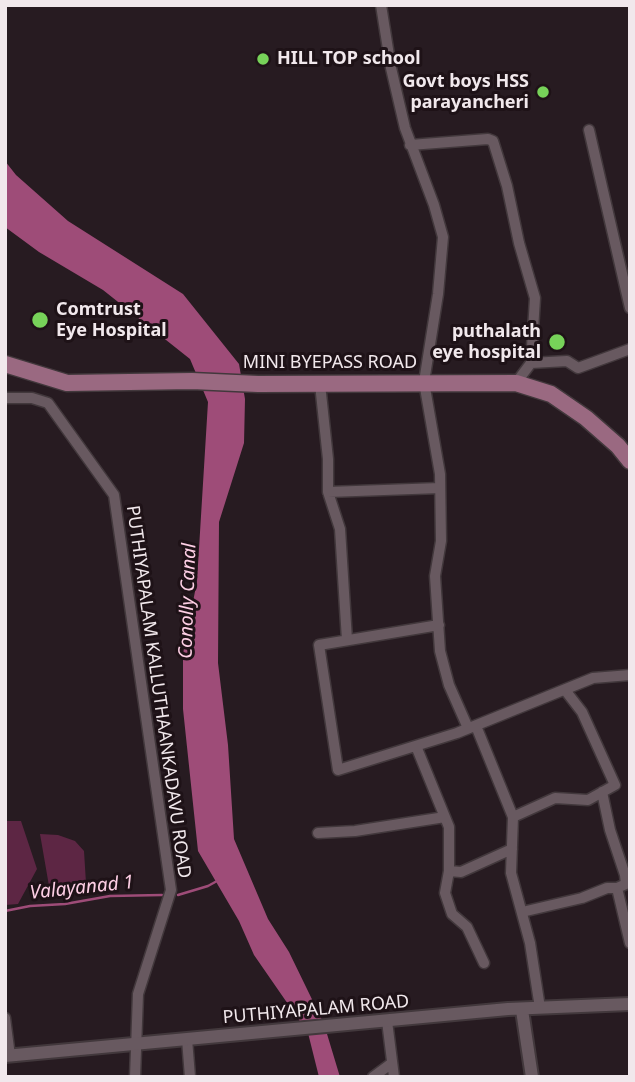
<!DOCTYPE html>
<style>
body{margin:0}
#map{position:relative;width:635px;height:1082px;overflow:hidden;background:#271b21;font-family:"Noto Sans",sans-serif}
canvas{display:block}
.frame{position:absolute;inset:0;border:7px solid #f1e8ec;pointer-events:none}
</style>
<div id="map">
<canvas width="635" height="1082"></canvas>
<div class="frame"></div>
</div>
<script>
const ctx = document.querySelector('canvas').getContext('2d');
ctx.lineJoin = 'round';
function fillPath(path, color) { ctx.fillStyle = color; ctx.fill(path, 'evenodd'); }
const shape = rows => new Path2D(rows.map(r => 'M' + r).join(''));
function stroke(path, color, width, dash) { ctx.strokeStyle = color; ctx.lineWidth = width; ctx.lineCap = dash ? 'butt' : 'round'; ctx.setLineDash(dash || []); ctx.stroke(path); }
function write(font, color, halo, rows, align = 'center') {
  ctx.font = font + ' "Noto Sans",sans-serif'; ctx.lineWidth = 6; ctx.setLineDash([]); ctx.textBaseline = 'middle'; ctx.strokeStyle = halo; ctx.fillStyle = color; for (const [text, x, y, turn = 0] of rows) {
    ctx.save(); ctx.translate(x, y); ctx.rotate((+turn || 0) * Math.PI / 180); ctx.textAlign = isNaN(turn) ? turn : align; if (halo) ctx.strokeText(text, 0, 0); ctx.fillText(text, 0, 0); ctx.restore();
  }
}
fillPath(shape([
 [5,821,21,821,37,869,18,904,5,905],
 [40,834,58,835,75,841,84,851,86,883,84,893,62,896,49,886]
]), '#5d2644');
fillPath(shape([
 [5,161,16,175,68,221,183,294,239,364,245,399,244,443,219,522,218,663,228,745,234,839,268,919,289,952,324,1024,340,1077,319,1077,308,1033,254,955,239,921,198,851,183,709,183,654,197,581,208,402,190,359,103,290,39,252,5,227]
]), '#9e4c78');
stroke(shape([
 [178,895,208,886,217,881],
 [5,911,30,906,65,904,110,896,162,895]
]), '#9e4c78', 2.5);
const minor = shape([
 [381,5,391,68,405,128,434,205,443,237,438,294,424,382,440,474,441,541,435,576,440,651,449,685,468,728],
 [589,130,630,308],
 [410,145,488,139,493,141,507,186,519,243,535,298,531,363,516,383],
 [531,363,567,361,578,368,630,349],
 [320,384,328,459,328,492,340,529,347,640],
 [5,398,32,398,48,403,114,495,171,890,138,994,135,1077],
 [328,492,440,488],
 [439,625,319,645,338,770,457,733,593,678,630,675],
 [476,726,513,817,555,798,588,800,615,785,582,712,565,690],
 [416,746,449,827,449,871,445,893,452,914,467,927,484,963],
 [602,792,610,830,625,875,626,884,617,888,630,943],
 [513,817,511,873,530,943,540,1008],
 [318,833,355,831,445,817],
 [449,871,461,872,512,849],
 [522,912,582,898,607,888,617,888],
 [5,1018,10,1056],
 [387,1021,394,1077],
 [187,1039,190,1077],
 [373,1077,392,1063]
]);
const tertiary = shape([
 [522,1010,532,1077],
 [5,1056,508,1009,630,1004]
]);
const primary = shape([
 [5,364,67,383,192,381,258,384,516,383,551,394,586,418,618,446,630,461]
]);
stroke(minor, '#42383c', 13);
stroke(tertiary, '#42383c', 16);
stroke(primary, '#42383c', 19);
stroke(minor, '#685960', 10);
stroke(tertiary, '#685960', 12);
stroke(primary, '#9a6981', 16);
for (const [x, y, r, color] of [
 [263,59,7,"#77d259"],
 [543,92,7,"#77d259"],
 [40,320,9,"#77d259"],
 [557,342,9,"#77d259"]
]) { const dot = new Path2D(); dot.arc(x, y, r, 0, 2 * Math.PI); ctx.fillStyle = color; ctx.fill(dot); stroke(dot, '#1e1217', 2.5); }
write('bold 18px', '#f1e8ec', '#1e1217', [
 ["HILL TOP school",277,59],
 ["Govt boys HSS",529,82,"right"],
 ["parayancheri",529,103,"right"],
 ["Comtrust",56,310],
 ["Eye Hospital",56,331],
 ["puthalath",541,332,"right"],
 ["eye hospital",541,353,"right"]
], 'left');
write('18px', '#f1e8ec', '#1e1217', [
 ["MINI BYEPASS ROAD",330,363],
 ["PUTHIYAPALAM KALLUTHAANKADAVU ROAD",158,692,82],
 ["PUTHIYAPALAM ROAD",316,1010,-5]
]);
write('italic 19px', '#fecfe5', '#1e1217', [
 ["Conolly Canal",188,601,-88],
 ["Valayanad 1",82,888,-6]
]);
</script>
